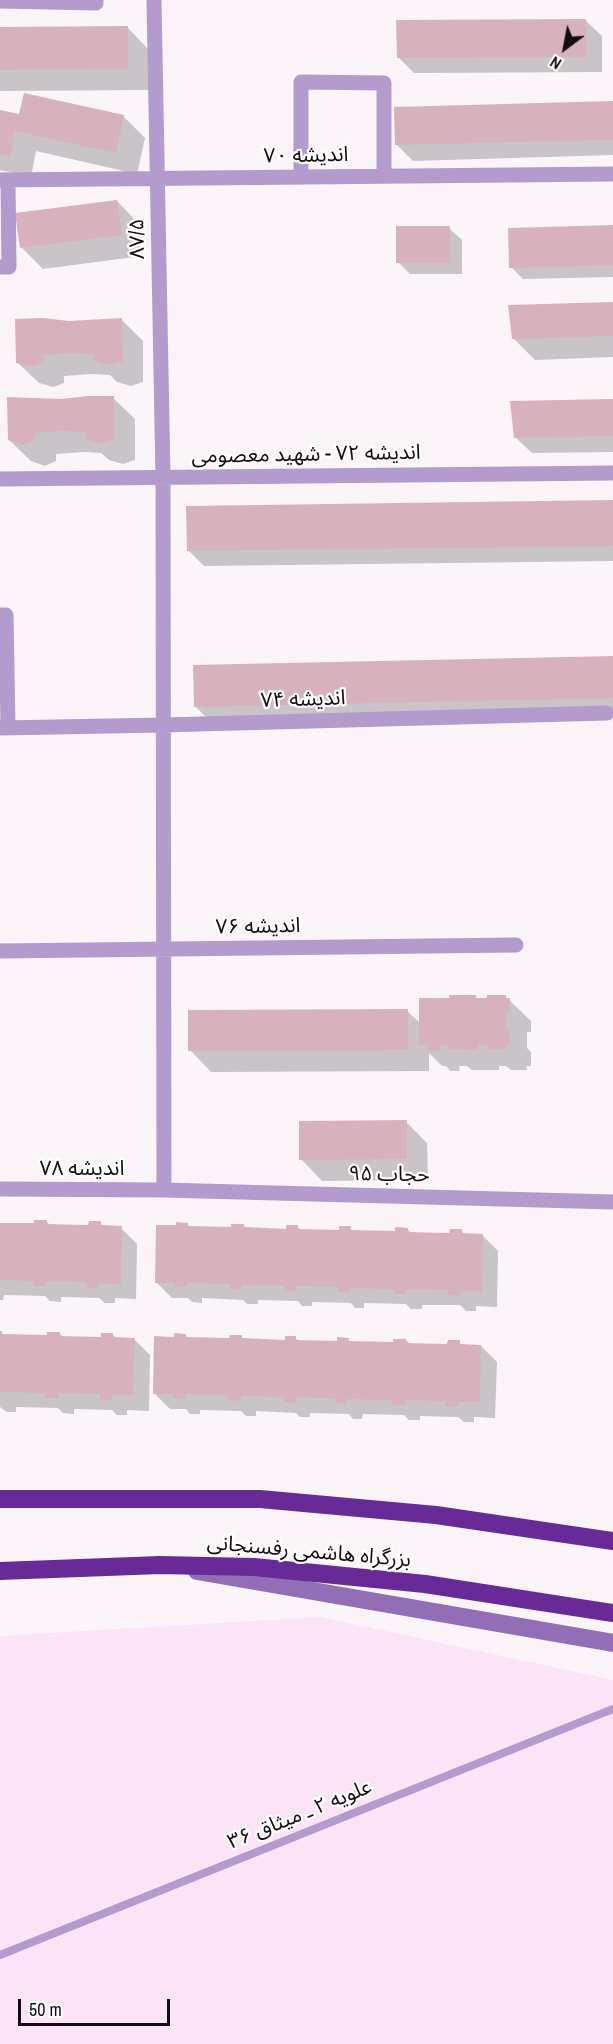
<!DOCTYPE html>
<meta charset="utf-8">
<style>
body{margin:0}
#map{position:relative;width:613px;height:2044px;overflow:hidden;background:#fbf5fa;font-family:"Archivo Narrow",sans-serif}
canvas{display:block}
.north{position:absolute;left:535px;top:18px;width:60px;height:60px;-webkit-text-stroke:4px #fff;paint-order:stroke;rotate:212deg;font-size:16px;font-weight:700;line-height:24px;text-align:center;color:#140b13}
.north::after{content:'';display:block;margin:auto;width:21px;height:27px;background:#140b13;clip-path:polygon(50% 0,100% 100%,50% 72%,0 100%)}
.scale{position:absolute;left:18px;top:1999px;width:152px;height:27px;box-sizing:border-box;border:3px solid #140b13;border-top:0;padding-left:8px;font-size:18px;line-height:21px;white-space:nowrap;color:#140b13;-webkit-text-stroke:4px #fff;paint-order:stroke}
</style>
<div id="map">
<canvas width="613" height="2044"></canvas>
<div class="north">N</div>
<div class="scale">50 m</div>
</div>
<script>
const ctx = document.querySelector('canvas').getContext('2d');
ctx.lineJoin = 'round';
function fillPath(path, color) { ctx.fillStyle = color; ctx.fill(path, 'evenodd'); }
const shape = rows => new Path2D(rows.map(r => 'M' + r).join(''));
function stroke(path, color, width, dash) { ctx.strokeStyle = color; ctx.lineWidth = width; ctx.lineCap = dash ? 'butt' : 'round'; ctx.setLineDash(dash || []); ctx.stroke(path); }
function write(font, color, halo, rows, align = 'center') {
  ctx.font = font + ' "Archivo Narrow","Noto Sans Arabic",sans-serif'; ctx.lineWidth = 4.5; ctx.setLineDash([]); ctx.textBaseline = 'middle'; ctx.strokeStyle = halo; ctx.fillStyle = color; for (const [text, x, y, turn = 0] of rows) {
    ctx.save(); ctx.translate(x, y); ctx.rotate((+turn || 0) * Math.PI / 180); ctx.textAlign = isNaN(turn) ? turn : align; if (halo) ctx.strokeText(text, 0, 0); ctx.fillText(text, 0, 0); ctx.restore();
  }
}
fillPath(shape([
 [321,1617,613,1680,613,2044,0,2044,0,1636]
]), '#fae4f6');
fillPath(shape([
 [585,20,602,36,602,72,414,73,398,57],
 [127,27,148,49,149,90,0,91,0,29],
 [613,103,613,155,413,161,397,145],
 [0,112,20,116,123,116,145,138,137,174,36,151,31,177,0,170],
 [117,201,138,223,142,256,43,269,22,248],
 [613,226,613,277,523,279,511,267],
 [449,228,462,240,462,274,410,274,398,262],
 [613,303,613,357,535,360,513,338],
 [121,319,143,341,143,382,131,386,117,382,110,375,91,374,64,376,64,383,53,387,39,383,17,362,69,322],
 [113,398,135,419,135,460,123,464,109,460,101,453,83,452,56,454,56,461,45,466,31,461,9,440,61,400],
 [613,400,613,452,532,453,515,437],
 [613,502,613,561,204,566,188,550],
 [613,657,613,714,212,723,196,707],
 [475,996,479,1000,505,996,531,1021,531,1032,527,1032,527,1048,531,1052,531,1066,526,1066,527,1070,511,1070,506,1066,499,1066,499,1070,472,1070,467,1066,459,1066,460,1071,450,1071,446,1066,442,1066,429,1053,429,1071,211,1072,190,1050,407,1011,421,1024],
 [406,1122,427,1143,428,1180,322,1181,301,1159],
 [47,1222,51,1226,90,1226,100,1223,104,1227,121,1228,137,1244,136,1299,115,1298,115,1303,105,1303,99,1298,61,1297,61,1302,50,1301,45,1296,4,1295,3,1300,0,1300,0,1224,35,1225],
 [187,1224,190,1227,233,1228,243,1225,247,1229,288,1230,297,1227,301,1230,341,1232,350,1228,354,1232,396,1233,407,1229,411,1233,451,1234,461,1230,465,1235,482,1235,498,1251,497,1307,476,1306,476,1311,466,1311,460,1305,422,1305,422,1309,411,1309,406,1304,364,1303,364,1308,355,1308,351,1303,312,1302,312,1306,302,1306,298,1301,258,1300,258,1304,247,1304,243,1300,202,1298,202,1303,192,1302,188,1298,172,1298,156,1282],
 [0,1332,5,1336,48,1337,59,1333,63,1337,102,1339,113,1335,117,1339,134,1339,150,1355,149,1411,127,1410,127,1415,117,1415,112,1410,74,1409,74,1414,63,1413,58,1408,16,1407,16,1412,7,1412,0,1407],
 [185,1335,189,1339,231,1340,241,1337,245,1340,286,1341,295,1338,299,1341,339,1343,348,1339,352,1343,394,1344,406,1340,410,1344,449,1345,459,1342,463,1346,481,1346,497,1362,495,1418,474,1417,474,1422,464,1422,458,1417,420,1416,420,1420,409,1420,404,1415,363,1414,362,1419,353,1419,349,1414,310,1413,310,1417,300,1417,296,1413,256,1411,256,1416,246,1416,241,1411,200,1410,200,1414,190,1414,186,1409,170,1409,154,1393,175,1338]
]), '#0003');
fillPath(shape([
 [586,19,586,57,397,58,396,20],
 [128,26,128,69,0,70,0,27],
 [24,93,124,115,116,153,15,131,10,156,0,154,0,110,19,114],
 [613,101,613,140,395,145,394,107],
 [117,200,122,235,20,248,15,213],
 [613,225,613,265,509,268,508,228],
 [396,226,450,226,450,263,396,263],
 [613,302,613,336,512,339,508,305],
 [43,318,69,321,122,318,123,361,109,365,94,361,94,354,69,353,43,355,44,362,31,367,16,363,15,319],
 [88,396,114,396,114,439,100,443,86,439,86,432,60,431,35,433,35,440,23,445,8,440,7,397,61,399],
 [613,399,613,436,514,438,510,401],
 [613,500,613,546,187,551,186,506],
 [613,656,613,698,194,707,193,665],
 [449,995,476,995,476,998,487,998,487,995,506,995,506,998,510,998,510,1011,506,1011,506,1029,510,1030,510,1045,506,1045,506,1049,488,1049,488,1045,478,1045,478,1050,449,1049,449,1045,439,1045,439,1050,427,1050,427,1045,419,1045,419,998,449,998],
 [408,1009,408,1050,188,1051,188,1010],
 [407,1120,407,1159,299,1160,299,1121],
 [34,1220,47,1220,47,1224,88,1225,89,1221,101,1221,101,1225,122,1226,121,1284,99,1283,99,1288,87,1288,87,1282,46,1281,46,1286,33,1286,33,1281,0,1280,0,1223,34,1223],
 [176,1222,188,1223,188,1226,231,1227,231,1224,244,1224,244,1227,286,1229,286,1225,298,1225,298,1229,339,1230,339,1226,351,1226,350,1230,395,1231,395,1227,408,1228,408,1232,449,1233,450,1229,462,1229,462,1233,483,1234,482,1291,460,1291,460,1296,448,1295,448,1290,407,1289,406,1294,394,1294,393,1289,349,1288,349,1292,338,1292,338,1287,297,1286,296,1291,285,1291,285,1286,243,1285,242,1289,230,1289,230,1284,187,1283,186,1287,175,1287,175,1283,155,1283,156,1225,176,1225],
 [0,1331,2,1331,2,1334,47,1335,47,1332,60,1332,60,1336,101,1337,101,1333,113,1333,113,1337,135,1338,133,1395,112,1395,112,1400,100,1400,100,1394,59,1393,58,1398,45,1398,45,1393,0,1392],
 [174,1333,186,1334,186,1337,229,1338,230,1335,242,1335,242,1338,285,1340,285,1336,296,1336,296,1340,337,1341,337,1337,349,1338,348,1341,393,1342,393,1339,406,1339,406,1343,447,1344,448,1340,460,1340,460,1344,481,1345,480,1402,458,1402,458,1407,446,1406,446,1401,405,1400,405,1405,392,1405,392,1400,347,1399,347,1404,336,1403,336,1399,295,1397,295,1402,283,1402,283,1397,241,1396,241,1401,228,1400,228,1395,185,1394,185,1399,173,1398,173,1394,153,1394,154,1336,174,1337]
]), '#d7b1bb');
stroke(shape([
 [0,1955,613,1709]
]), '#b39bce', 8);
stroke(shape([
 [154,0,163,477,164,1190],
 [0,1,96,3,96,0],
 [301,177,301,82,384,83,384,176],
 [0,180,613,174],
 [0,267,9,267,8,180],
 [0,479,613,473],
 [0,615,6,615,8,727],
 [0,728,163,725,607,713],
 [0,951,516,945],
 [0,1189,164,1190,613,1202]
]), '#b39bce', 15);
stroke(shape([
 [197,1571,613,1643]
]), '#926eb7', 18);
stroke(shape([
 [0,1499,260,1499,436,1515,613,1541],
 [0,1571,160,1565,254,1567,425,1584,613,1613]
]), '#672a96', 18);
write('21px', '#140b13', '#fff', [
 ["اندیشه ۷۰",306,156,-1],
 ["۸۷/۵",138,239,-91],
 ["اندیشه ۷۲ - شهید معصومی",306,455,-1],
 ["اندیشه ۷۴",303,700,-2],
 ["اندیشه ۷۶",258,927,-1],
 ["اندیشه ۷۸",82,1169],
 ["حجاب ۹۵",389,1175,1],
 ["بزرگراه هاشمی رفسنجانی",309,1552,5],
 ["علویه ۲ ـ میثاق ۳۶",300,1815,-22]
]);
</script>
